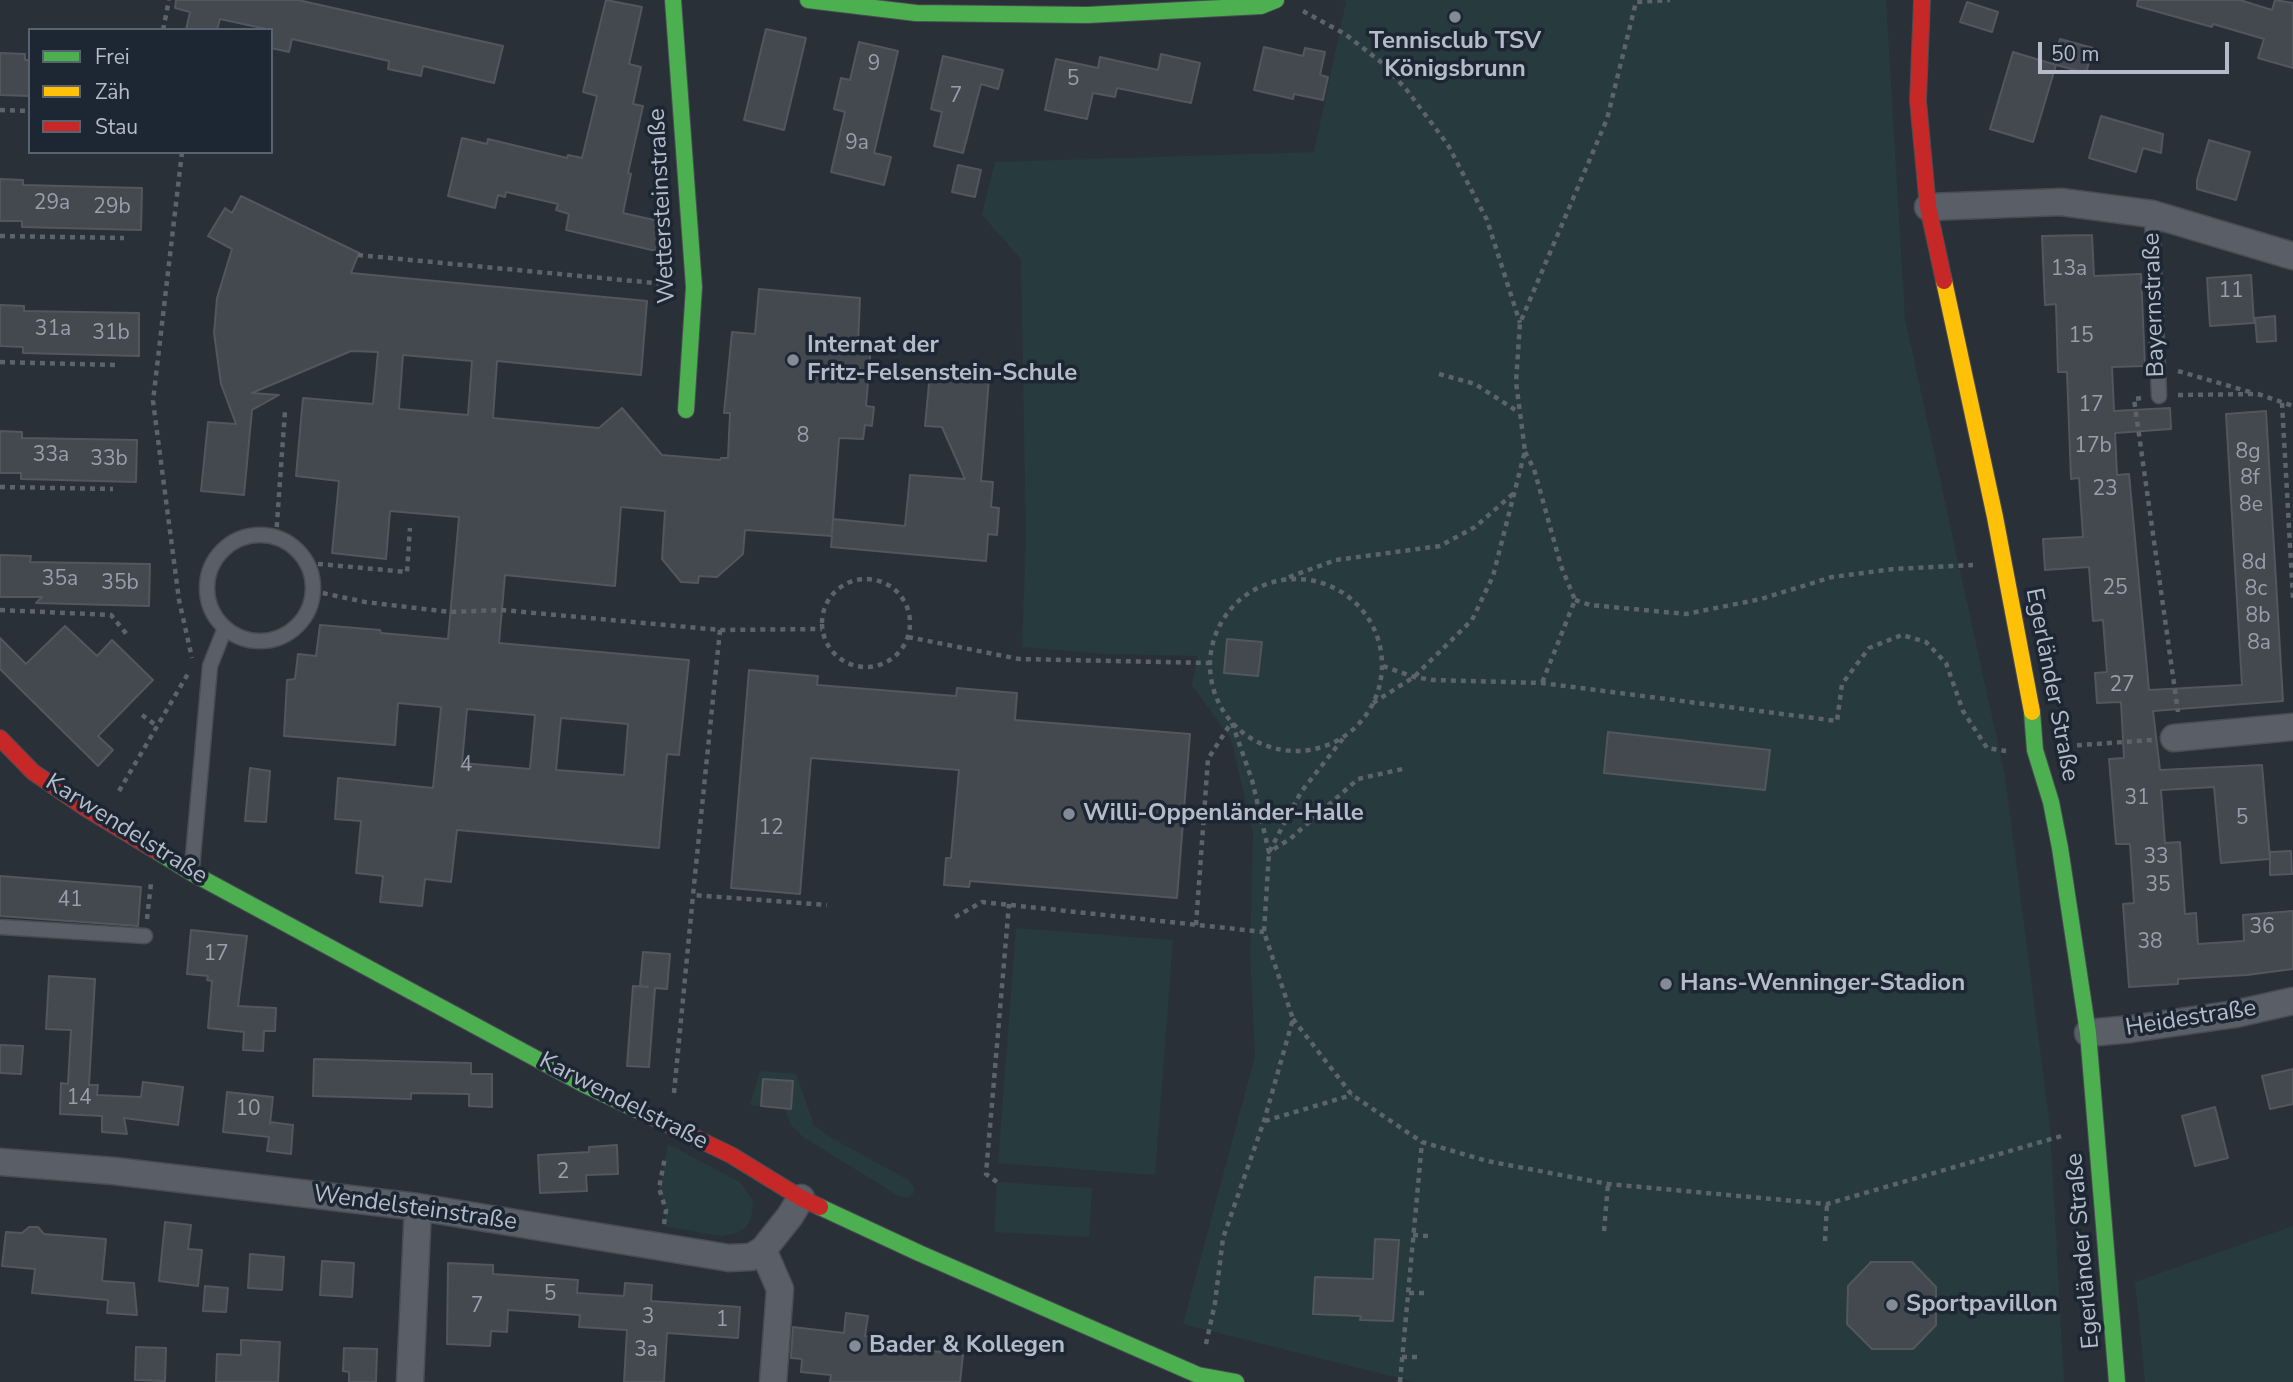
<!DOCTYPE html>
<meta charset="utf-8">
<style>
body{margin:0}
#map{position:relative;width:2293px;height:1382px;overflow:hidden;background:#2a3038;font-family:"Nunito Sans",sans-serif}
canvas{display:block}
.legend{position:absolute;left:28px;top:28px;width:245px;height:126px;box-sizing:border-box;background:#1d2633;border:2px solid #59626f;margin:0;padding:9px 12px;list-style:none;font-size:21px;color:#b4bcc9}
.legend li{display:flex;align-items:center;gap:14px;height:35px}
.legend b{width:35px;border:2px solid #59626f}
.scale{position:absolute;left:2038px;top:42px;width:191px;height:32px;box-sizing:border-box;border:4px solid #b4bcc9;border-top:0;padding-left:9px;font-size:21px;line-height:24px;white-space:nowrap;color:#b4bcc9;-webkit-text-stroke:5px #1d2633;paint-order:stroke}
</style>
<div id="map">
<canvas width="2293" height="1382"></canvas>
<ul class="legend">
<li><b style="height:9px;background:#4caf50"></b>Frei</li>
<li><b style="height:9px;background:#ffc107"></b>Zäh</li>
<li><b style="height:9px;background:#c62828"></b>Stau</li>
</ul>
<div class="scale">50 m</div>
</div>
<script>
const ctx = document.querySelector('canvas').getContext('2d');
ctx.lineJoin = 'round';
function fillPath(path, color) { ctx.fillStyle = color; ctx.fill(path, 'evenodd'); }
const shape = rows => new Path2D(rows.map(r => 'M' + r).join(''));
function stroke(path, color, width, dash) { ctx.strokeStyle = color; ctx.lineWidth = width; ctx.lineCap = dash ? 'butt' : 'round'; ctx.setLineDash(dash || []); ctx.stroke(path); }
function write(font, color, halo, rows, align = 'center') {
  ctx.font = font + ' "Nunito Sans",sans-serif'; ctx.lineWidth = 7; ctx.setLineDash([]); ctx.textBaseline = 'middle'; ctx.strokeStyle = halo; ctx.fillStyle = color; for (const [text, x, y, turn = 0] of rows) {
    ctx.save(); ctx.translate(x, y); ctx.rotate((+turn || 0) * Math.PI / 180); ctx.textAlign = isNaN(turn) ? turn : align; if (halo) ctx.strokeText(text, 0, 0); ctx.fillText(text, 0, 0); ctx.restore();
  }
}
fillPath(shape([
 [1341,0,1886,0,1905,319,2005,776,2050,1127,2064,1382,1415,1382,1183,1324,1255,1056,1250,953,1253,832,1231,739,1192,685,1198,656,1106,654,1022,647,1026,539,1021,259,982,215,995,162,1314,152,1346,2],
 [1016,928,1173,940,1155,1175,998,1163],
 [760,1071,796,1074,814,1125,830,1137,910,1181,914,1188,913,1194,907,1198,897,1195,803,1137,791,1125,784,1108,790,1109,793,1081,764,1079,761,1106,750,1105],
 [668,1144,740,1182,753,1200,751,1219,746,1227,737,1233,721,1236,663,1226,666,1210,659,1188],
 [997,1182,1092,1188,1089,1237,994,1232],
 [2293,1226,2293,1382,2145,1382,2135,1282]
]), '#273a3e');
const building = shape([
 [176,0,298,0,503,46,494,83,423,66,421,76,388,69,389,61,292,39,289,52,271,48,271,30,220,19,217,30,186,30,190,12,175,8,176,0],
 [606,0,642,7,629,64,641,67,633,104,643,106,628,173,631,174,623,213,663,222,656,251,566,230,569,214,556,210,558,204,506,192,505,197,498,195,495,208,448,196,462,138,487,144,488,139,567,158,568,155,582,158,597,96,583,92,606,0],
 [2138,0,2240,0,2272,10,2275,0,2293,3,2293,68,2258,58,2264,39,2213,24,2212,27,2137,6,2138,0],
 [1967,2,1998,12,1992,32,1960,22,1967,2],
 [766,29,806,38,784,130,744,120,766,29],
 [2060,39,2093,48,2086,73,2053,64,2060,39],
 [859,42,898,51,874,153,891,157,884,185,831,172,845,112,834,109,841,78,850,80,859,42],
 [1264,47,1303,56,1305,48,1325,52,1320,75,1328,77,1323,100,1294,94,1293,99,1254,90,1264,47],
 [2013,52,2056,65,2033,142,1990,129,2013,52],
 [0,53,25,54,25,60,30,60,30,96,0,95,0,53],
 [1161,54,1200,63,1191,103,1117,88,1115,97,1093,93,1087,119,1045,110,1056,59,1098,68,1100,57,1158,70,1161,54],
 [943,56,1003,70,998,89,981,84,963,153,934,146,942,112,931,109,943,56],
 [2101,116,2163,134,2161,153,2143,148,2136,172,2089,158,2101,116],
 [2209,140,2250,152,2236,200,2197,189,2197,180,2209,140],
 [958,165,981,170,975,197,952,192,958,165],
 [0,179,23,180,23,185,142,188,141,230,22,227,22,221,0,221,0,179],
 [241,196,359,253,351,273,647,301,641,375,497,361,493,418,599,428,622,408,662,455,720,460,721,458,728,458,730,413,724,413,732,332,755,334,759,289,860,298,858,344,871,345,866,406,874,407,872,426,865,425,863,439,839,438,832,533,833,519,905,526,910,475,965,479,942,427,925,426,930,373,989,378,981,481,993,482,991,507,999,508,997,535,988,534,986,561,831,547,832,536,745,530,743,554,717,577,699,576,698,583,681,582,662,559,665,511,621,507,615,586,505,575,499,643,689,660,679,755,667,754,659,848,457,830,451,882,425,879,422,906,380,902,383,876,356,873,361,821,335,819,338,778,433,788,441,707,398,703,395,745,284,736,287,680,295,679,298,654,316,656,320,625,380,630,381,633,448,639,459,517,390,511,386,559,332,553,339,481,296,476,303,398,373,404,378,352,351,351,252,393,279,395,252,410,244,495,201,491,208,422,236,424,221,384,214,333,217,298,232,249,208,236,225,208,232,213,241,196],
 [403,355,472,361,468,415,399,409,403,355],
 [467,709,535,715,530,769,462,763,467,709],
 [561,718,628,724,624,775,556,770,561,718],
 [2092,235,2094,276,2141,274,2145,366,2112,367,2114,411,2170,408,2171,429,2115,433,2117,475,2129,474,2149,690,2242,685,2226,414,2266,411,2283,701,2153,711,2160,770,2262,765,2270,859,2221,863,2214,787,2161,790,2165,843,2180,842,2185,914,2196,913,2198,944,2244,941,2243,915,2293,911,2293,969,2247,975,2178,979,2178,984,2129,987,2123,904,2134,903,2130,844,2116,844,2109,759,2124,758,2121,702,2097,703,2095,673,2107,672,2103,620,2093,621,2089,567,2045,570,2043,539,2083,537,2079,478,2071,479,2067,372,2058,372,2056,304,2045,305,2042,236,2092,235],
 [2251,275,2254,323,2210,326,2207,278,2251,275],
 [0,305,24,306,24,311,139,313,139,356,23,353,23,347,0,346,0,305],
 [2275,316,2276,341,2257,342,2255,318,2275,316],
 [0,431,22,432,22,438,137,440,136,482,21,479,21,473,0,473,0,431],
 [0,555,31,556,30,562,150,564,149,606,36,603,42,597,0,597,0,555],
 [65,626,97,656,112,640,153,680,98,736,113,750,98,766,0,669,0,638,26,664,65,626],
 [1227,639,1262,642,1258,676,1224,673,1227,639],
 [749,670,818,676,817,685,956,696,957,688,1017,693,1015,720,1190,734,1177,898,970,881,969,887,944,885,946,858,951,858,959,770,811,758,800,894,731,888,749,670],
 [1608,732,1770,750,1765,790,1604,773,1608,732],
 [250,768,270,771,266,822,245,821,250,768],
 [2291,851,2292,874,2270,875,2270,852,2291,851],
 [0,876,141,887,138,926,0,916,0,876],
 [191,930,247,936,238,1006,276,1008,275,1031,264,1031,263,1051,243,1050,244,1032,208,1028,212,981,207,980,208,976,187,974,191,930],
 [643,952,670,954,667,989,655,988,649,1067,627,1066,633,986,648,987,640,986,643,952],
 [49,976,95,979,89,1085,98,1085,97,1095,141,1097,143,1082,183,1087,178,1125,124,1118,127,1134,102,1132,102,1116,60,1114,61,1083,68,1084,71,1030,46,1029,49,976],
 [0,1045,23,1046,21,1074,0,1073,0,1045],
 [314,1059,471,1063,471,1074,492,1074,492,1107,469,1106,469,1094,411,1093,411,1099,313,1096,314,1059],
 [2293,1069,2293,1104,2270,1109,2262,1076,2293,1069],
 [763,1079,793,1081,791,1109,761,1106,763,1079],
 [227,1092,273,1097,270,1124,270,1122,293,1125,291,1154,267,1151,269,1137,223,1132,227,1092],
 [2215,1107,2228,1158,2195,1166,2182,1116,2215,1107],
 [617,1145,618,1174,586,1175,587,1191,540,1193,538,1155,589,1152,589,1147,617,1145],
 [165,1222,191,1225,188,1249,202,1250,198,1286,159,1281,165,1222],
 [29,1227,38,1227,44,1234,106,1239,102,1281,134,1283,137,1315,107,1313,108,1300,32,1293,35,1269,2,1266,6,1232,22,1233,29,1227],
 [1375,1239,1399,1240,1393,1321,1360,1320,1361,1316,1313,1314,1315,1277,1373,1279,1375,1239],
 [250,1254,284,1257,282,1290,248,1288,250,1254],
 [322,1261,354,1263,352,1297,320,1295,322,1261],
 [1871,1262,1912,1262,1936,1287,1936,1325,1913,1349,1872,1349,1847,1324,1848,1286,1871,1262],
 [448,1263,493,1265,493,1274,578,1280,577,1293,624,1296,625,1283,652,1285,651,1301,740,1307,738,1338,667,1333,664,1382,624,1382,627,1330,579,1327,580,1315,508,1310,507,1332,491,1331,490,1346,447,1344,448,1263],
 [205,1286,228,1288,226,1312,203,1311,205,1286],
 [846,1313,868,1316,865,1336,873,1337,873,1343,963,1355,960,1382,830,1382,831,1375,801,1372,802,1359,791,1358,793,1327,844,1333,846,1313],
 [241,1340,280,1342,278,1382,216,1382,217,1354,241,1355,241,1340],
 [136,1347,166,1348,165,1381,135,1380,136,1347],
 [344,1348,377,1349,376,1382,349,1382,349,1372,343,1371,344,1348]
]);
fillPath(building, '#444950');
stroke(building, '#52575f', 2);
const lane = shape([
 [2152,214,2159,396],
 '207 588a53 53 0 1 1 106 0a53 53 0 1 1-106 0Z',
 [192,868,210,666,225,628],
 [0,927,145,936]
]);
const street = shape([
 [1928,207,2061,202,2152,214,2293,256],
 [2174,738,2293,727],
 [2088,1033,2131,1029,2235,1014,2293,1001],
 [0,1162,114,1171,418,1207,729,1258,751,1257,763,1250,790,1216,801,1198],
 [763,1250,780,1289,773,1382],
 [410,1382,418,1207]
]);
const fast = shape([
 [673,0,694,287,686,410],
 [808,0,916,13,1087,15,1261,6,1276,0],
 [2032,712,2035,750,2051,802,2060,848,2088,1033,2117,1382],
 [158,852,192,873,585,1085,650,1116],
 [820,1207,919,1253,1198,1375,1236,1382]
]);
const slow = shape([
 [1944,281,1995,517,2032,712]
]);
const jam = shape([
 [1922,0,1918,101,1928,207,1944,281],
 [0,738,33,772,87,809,158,852],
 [650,1116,731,1155,801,1198,820,1207]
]);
stroke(lane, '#484c53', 17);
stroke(street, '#484c53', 29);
stroke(fast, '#484c53', 18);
stroke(slow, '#484c53', 18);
stroke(jam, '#484c53', 18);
stroke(shape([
 [1303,11,1345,34,1381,62,1406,89,1448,145,1487,220,1520,323],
 [163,30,169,0],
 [0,110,30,111],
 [182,152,153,401,179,600,192,658],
 [0,236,124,238],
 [358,255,665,284],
 [0,362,118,365],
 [2178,371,2250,392],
 [1439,374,1475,384,1517,411],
 [2178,395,2258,394,2293,406],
 [2141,398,2134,399,2178,712],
 [2282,403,2293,599],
 [1525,452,1534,469,1561,566,1575,600,1542,683],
 [0,487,113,489],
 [276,537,285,411],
 [308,563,407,572,410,528],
 [1289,577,1336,560,1440,546,1475,527,1514,493],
 '822 623a44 44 0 1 1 88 0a44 44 0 1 1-88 0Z',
 '1210 665a86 86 0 1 1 172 0a86 86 0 1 1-172 0Z',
 [313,591,365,602,450,612,502,610,720,630,822,629],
 [1575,600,1590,605,1686,614,1761,599,1832,577,1894,569,1973,565],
 [0,610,111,615,129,637],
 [720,630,693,895,827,905],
 [908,637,1019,659,1210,663],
 [1383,666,1414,677,1433,680,1542,683,1837,721,1842,684,1869,648,1902,635,1926,642,1946,663,1963,711,1987,748,2006,751],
 [1373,703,1414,677,1472,620,1493,576,1525,451,1516,382,1520,323,1607,119,1636,2,1670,0],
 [142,715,157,726],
 [1232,723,1252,780,1269,852,1290,839,1358,779,1407,768],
 [2067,746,2152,740],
 [119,791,189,672],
 [955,917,982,902,1264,932],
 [147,919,151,883],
 [1196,925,1208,759,1231,723],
 [1293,1019,1352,1095,1422,1142,1487,1161,1608,1184,1827,1204,2065,1135],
 [674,1093,693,895],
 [1265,1121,1352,1095],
 [997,1182,986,1174,1009,904],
 [664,1224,666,1210,659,1188,665,1157],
 [1604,1231,1608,1184],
 [1413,1235,1428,1236],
 [1825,1241,1827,1204],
 [1409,1293,1425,1293],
 [1206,1344,1215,1303,1223,1238,1264,1121,1293,1019,1264,932,1269,852,1301,792,1345,736],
 [1402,1357,1421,1357],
 [1400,1382,1422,1142]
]), '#5d636a', 4.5, [5, 5]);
stroke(lane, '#5a5e66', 14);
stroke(street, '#5a5e66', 26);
stroke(fast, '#4caf50', 16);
stroke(slow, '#ffc107', 16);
stroke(jam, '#c62828', 16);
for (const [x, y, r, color] of [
 [1455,17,7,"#848b96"],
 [793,360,7,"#848b96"],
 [1069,814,7,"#848b96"],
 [1666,984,7,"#848b96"],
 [1892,1305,7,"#848b96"],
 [855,1346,7,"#848b96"]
]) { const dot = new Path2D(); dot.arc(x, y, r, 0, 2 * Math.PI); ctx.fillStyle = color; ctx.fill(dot); stroke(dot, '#1d2633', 2.5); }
write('21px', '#989fab', null, [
 ["9",874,65],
 ["5",1073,80],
 ["7",956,97],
 ["9a",857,144],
 ["29a",52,204],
 ["29b",112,208],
 ["13a",2069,270],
 ["11",2231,292],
 ["31a",53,330],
 ["31b",111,334],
 ["15",2081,337],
 ["17",2091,406],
 ["8",803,437],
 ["17b",2093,447],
 ["8g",2248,453],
 ["33a",51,456],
 ["33b",109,460],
 ["8f",2250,479],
 ["23",2105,490],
 ["8e",2251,506],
 ["8d",2254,564],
 ["35a",60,580],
 ["35b",120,584],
 ["25",2115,589],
 ["8c",2256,590],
 ["8b",2258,617],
 ["8a",2259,644],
 ["27",2122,686],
 ["4",466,766],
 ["31",2137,799],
 ["5",2242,819],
 ["12",771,829],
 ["33",2156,858],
 ["35",2158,886],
 ["41",70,901],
 ["36",2262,928],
 ["38",2150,943],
 ["17",216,955],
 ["14",79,1099],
 ["10",248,1110],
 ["2",563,1173],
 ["5",550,1295],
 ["7",477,1307],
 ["3",648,1318],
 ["1",722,1321],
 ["3a",646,1351]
]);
write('bold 24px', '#b4bcc9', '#1d2633', [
 ["Tennisclub TSV",1455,42,"center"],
 ["Königsbrunn",1455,70,"center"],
 ["Internat der",807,346],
 ["Fritz-Felsenstein-Schule",807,374],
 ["Willi-Oppenländer-Halle",1083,814],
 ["Hans-Wenninger-Stadion",1680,984],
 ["Sportpavillon",1906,1305],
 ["Bader & Kollegen",869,1346]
], 'left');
write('24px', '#b4bcc9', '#1d2633', [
 ["Wettersteinstraße",663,206,-93],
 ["Bayernstraße",2155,305,-92],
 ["Egerländer Straße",2051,685,79],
 ["Karwendelstraße",126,830,32],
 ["Heidestraße",2191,1019,-9],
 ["Karwendelstraße",623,1102,27],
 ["Wendelsteinstraße",415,1209,8],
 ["Egerländer Straße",2084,1251,-95]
]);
</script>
